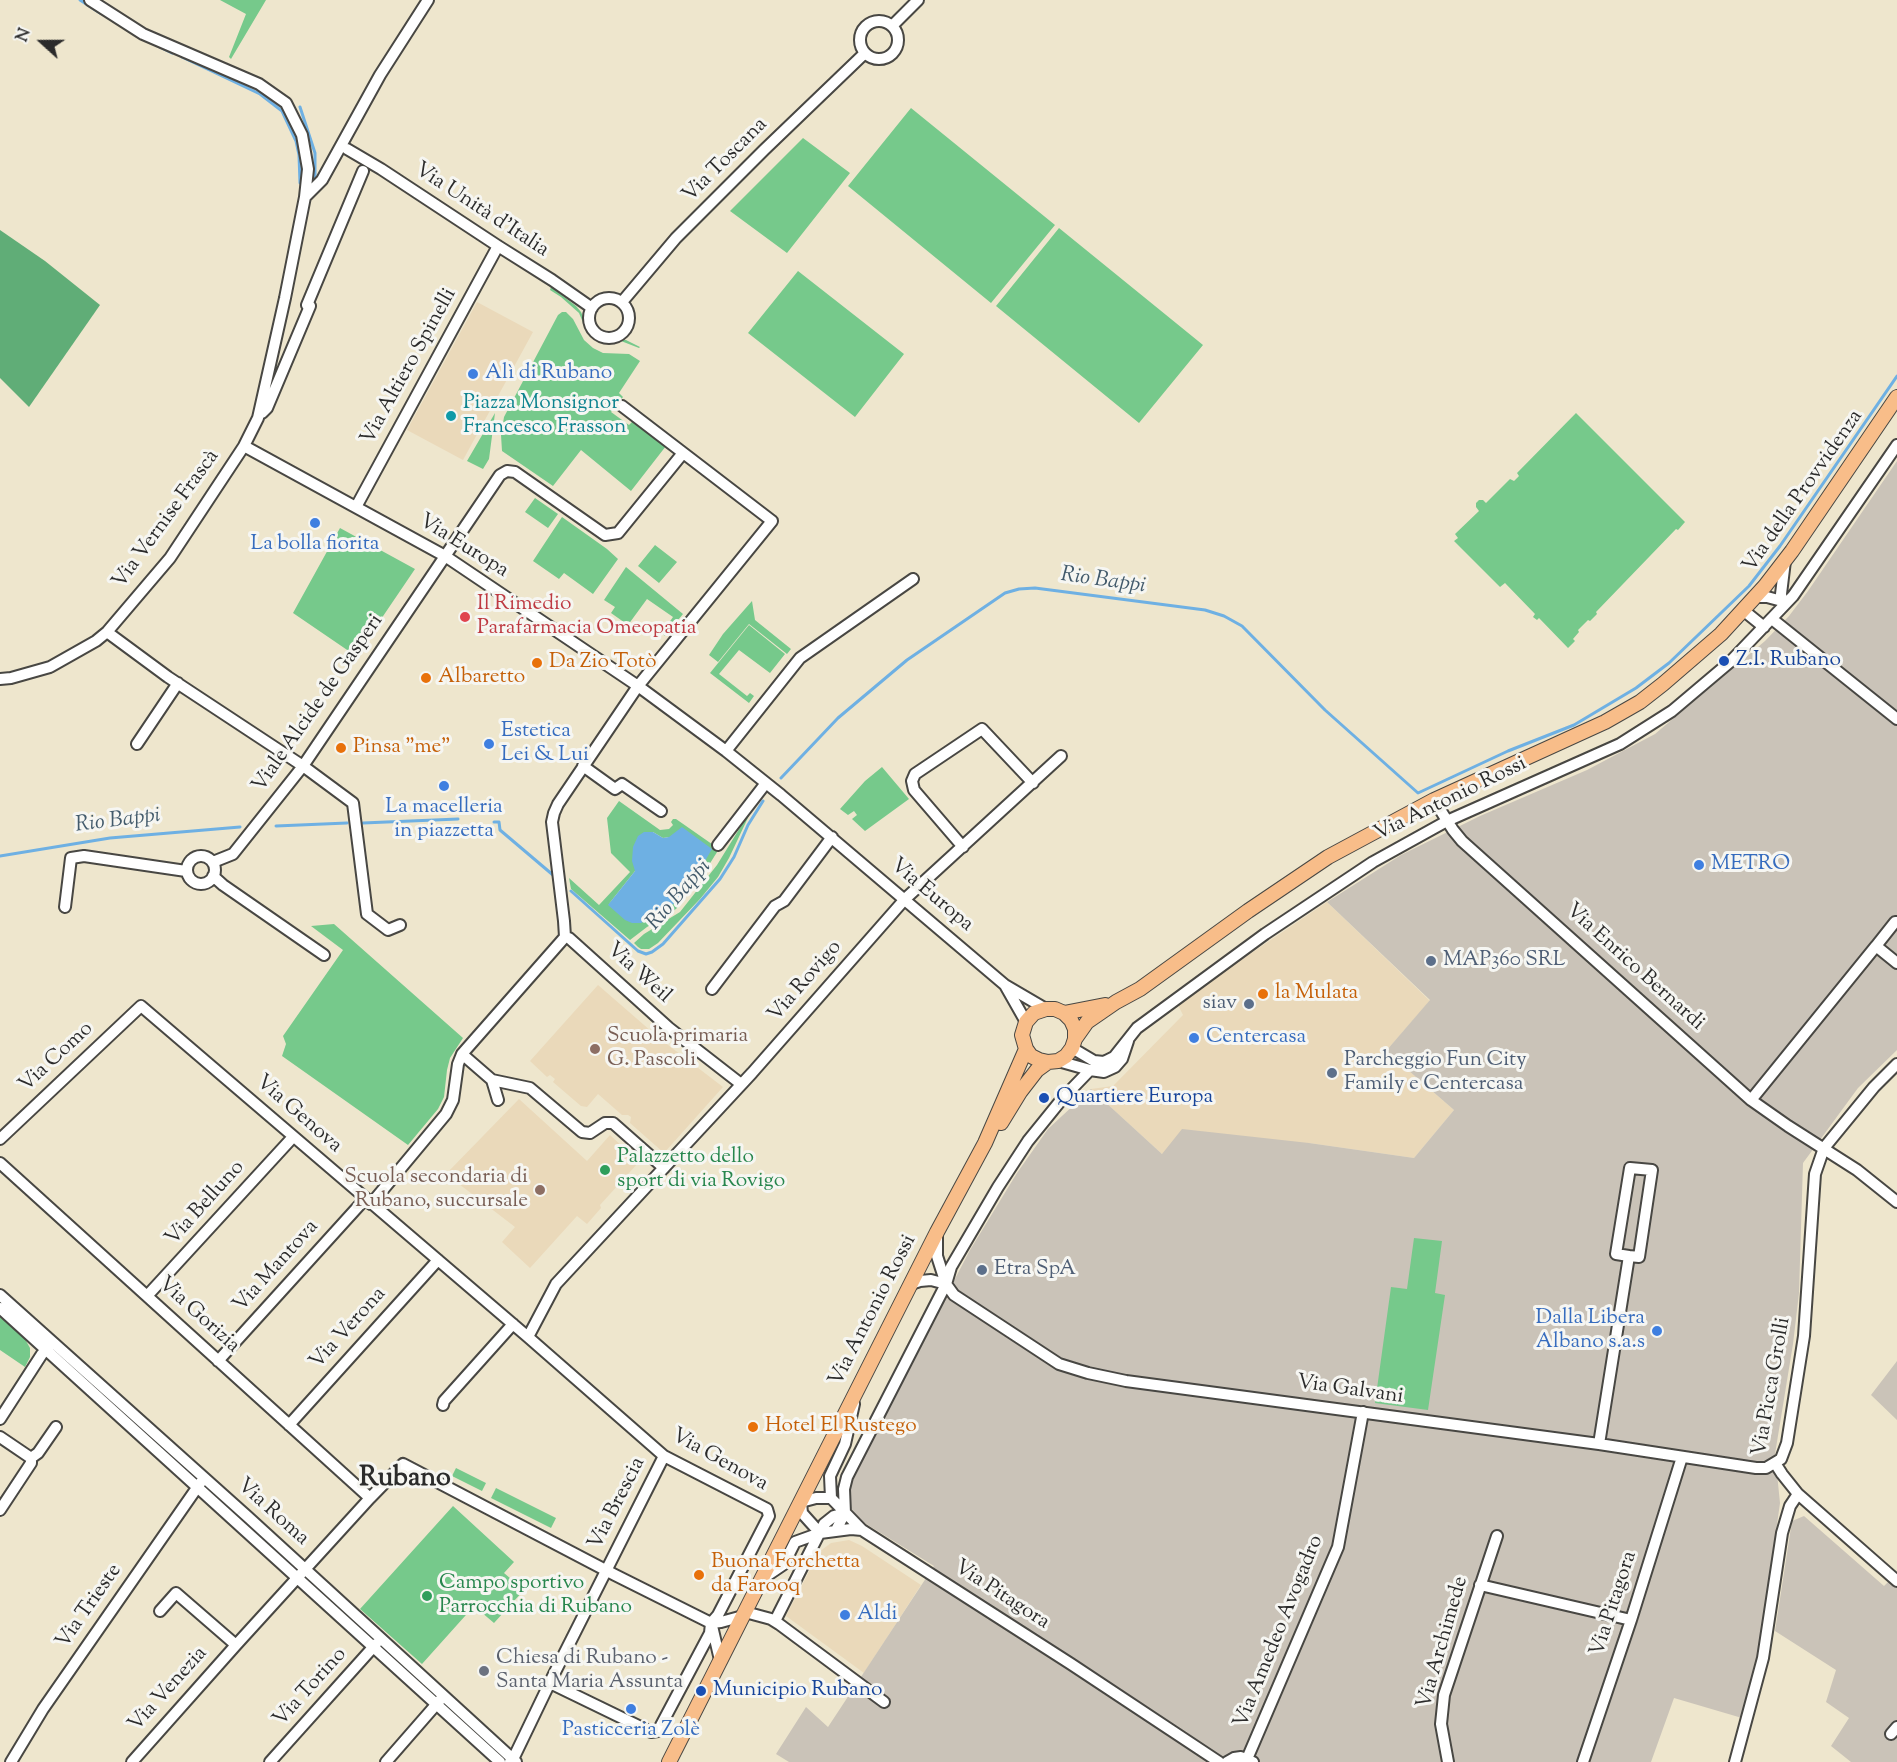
<!DOCTYPE html>
<meta charset="utf-8">
<style>
body{margin:0}
#map{position:relative;width:1897px;height:1762px;overflow:hidden;background:#eee6cd;font-family:"Sorts Mill Goudy",serif}
canvas{display:block}
.north{position:absolute;left:12px;top:12px;width:60px;height:60px;-webkit-text-stroke:4px #f6f6f2;paint-order:stroke;rotate:291deg;font-size:16px;font-weight:700;line-height:24px;text-align:center;color:#2b2b2b}
.north::after{content:'';display:block;margin:auto;width:21px;height:27px;background:#2b2b2b;clip-path:polygon(50% 0,100% 100%,50% 72%,0 100%)}
</style>
<div id="map">
<canvas width="1897" height="1762"></canvas>
<div class="north">N</div>
</div>
<script>
const ctx = document.querySelector('canvas').getContext('2d');
ctx.lineJoin = 'round';
function fillPath(path, color) { ctx.fillStyle = color; ctx.fill(path, 'evenodd'); }
const shape = rows => new Path2D(rows.map(r => 'M' + r).join(''));
function stroke(path, color, width, dash) { ctx.strokeStyle = color; ctx.lineWidth = width; ctx.lineCap = dash ? 'butt' : 'round'; ctx.setLineDash(dash || []); ctx.stroke(path); }
function write(font, color, halo, rows, align = 'center') {
  ctx.font = font + ' "Sorts Mill Goudy",serif'; ctx.lineWidth = 6; ctx.setLineDash([]); ctx.textBaseline = 'middle'; ctx.strokeStyle = halo; ctx.fillStyle = color; for (const [text, x, y, turn = 0] of rows) {
    ctx.save(); ctx.translate(x, y); ctx.rotate((+turn || 0) * Math.PI / 180); ctx.textAlign = isNaN(turn) ? turn : align; if (halo) ctx.strokeText(text, 0, 0); ctx.fillText(text, 0, 0); ctx.restore();
  }
}
fillPath(shape([
 [477,302,533,332,463,460,407,430],
 [1327,902,1430,1001,1386,1051,1454,1110,1414,1158,1309,1143,1162,1154,1091,1089,1113,1086,1183,1015,1178,1005,1201,987],
 [598,985,659,1038,723,1087,664,1153,630,1123,631,1117,628,1115,622,1115,598,1094,587,1107,581,1106,553,1082,555,1079,550,1075,547,1077,530,1061],
 [519,1099,587,1161,610,1135,639,1162,600,1205,601,1208,587,1224,577,1216,530,1268,502,1242,515,1227,446,1174],
 [849,1540,862,1546,921,1585,864,1673,786,1616,819,1552,831,1543]
]), '#ead9ba');
fillPath(shape([
 [1897,461,1897,1050,1858,1088,1803,1163,1799,1293,1793,1344,1775,1454,1780,1503,1758,1660,1742,1718,1674,1698,1651,1762,789,1762,776,1754,806,1707,828,1727,934,1566,858,1519,848,1503,851,1479,970,1250,1017,1173,1048,1129,1091,1089,1162,1154,1182,1129,1309,1143,1414,1158,1454,1110,1386,1051,1430,1000,1327,902,1401,855,1480,816,1587,770,1655,734,1765,641,1789,616,1808,591],
 [1897,1361,1897,1420,1871,1395],
 [1804,1516,1884,1586,1897,1573,1897,1762,1851,1762,1831,1746,1849,1718,1826,1702,1836,1670,1775,1631,1792,1521]
]), '#cac3b8');
fillPath(shape([
 [220,0,266,0,231,59,229,57,246,14],
 [911,108,1055,225,991,303,848,186],
 [803,138,850,173,787,253,730,211],
 [1059,228,1203,345,1139,423,996,306],
 [798,271,904,354,855,417,748,333],
 [551,287,576,306,581,312,589,330,596,336,607,340,626,340,640,347,639,348,621,341,607,343,594,338,587,332,579,313,561,297,550,290],
 [562,312,566,312,573,319,584,340,593,348,603,353,629,354,640,361,619,393,623,397,611,412,629,425,633,421,666,446,631,491,581,450,553,486,502,451,501,435,504,417,558,315],
 [495,413,489,459,483,469,467,461],
 [1576,413,1685,522,1678,530,1676,529,1596,612,1597,614,1590,621,1588,620,1578,630,1579,632,1573,639,1575,641,1568,648,1539,618,1537,620,1533,617,1535,614,1505,583,1500,587,1454,541,1458,538,1455,534,1479,511,1476,507,1476,503,1479,500,1483,500,1486,503,1510,479,1514,481,1519,476,1517,473],
 [535,498,558,514,548,528,525,512],
 [562,517,607,549,618,559,593,594,564,573,559,579,533,561],
 [340,528,415,569,356,656,293,613],
 [655,545,677,562,659,583,638,566],
 [626,567,683,614,665,636,662,633,673,617,647,599,628,625,611,613,615,607,604,600],
 [752,601,755,620,791,649,787,654,749,624,718,662,709,655,723,634],
 [749,625,785,654,770,673,739,650,719,674,747,696,750,693,754,696,749,703,710,673],
 [882,767,909,799,865,831,852,819,857,815,854,811,848,815,840,809,865,781],
 [619,801,660,830,669,829,673,825,671,822,673,819,676,819,719,849,702,876,677,908,670,914,647,927,630,940,571,889,569,878,599,905,630,872,611,853,607,818],
 [653,832,663,838,669,837,608,905,635,871],
 [754,805,729,858,718,877,700,899,658,943,649,949,641,949,638,947,634,943,644,934,680,912,717,865],
 [334,924,463,1038,450,1058,447,1070,444,1097,438,1109,408,1145,282,1056,286,1044,283,1036,343,950,311,926],
 [1414,1238,1442,1241,1435,1293,1445,1295,1428,1410,1375,1403,1391,1287,1407,1289],
 [0,1317,25,1339,30,1348,30,1357,25,1367,0,1350],
 [456,1468,486,1483,482,1491,452,1476],
 [496,1488,556,1518,551,1528,491,1498],
 [453,1506,514,1562,504,1573,524,1590,494,1623,474,1606,422,1664,360,1609]
]), '#76c98b');
fillPath(shape([
 [0,230,45,261,100,305,29,407,0,378]
]), '#60ad77');
fillPath(shape([
 [682,827,712,849,695,878,676,902,659,914,641,923,632,923,625,920,608,905,635,871,632,861,633,847,638,836,644,832,653,832,663,838,669,837]
]), '#6eb0e3');
stroke(shape([
 [80,0,100,13],
 [158,46,172,53],
 [182,57,260,94,282,111,296,141,299,155,300,183],
 [300,107,315,153,315,179],
 [781,778,838,718,907,660,1005,593,1019,589,1035,588,1205,610,1224,616,1242,626,1325,710,1418,793,1508,751,1574,725,1636,688,1669,663,1749,586,1780,546,1897,376],
 [494,822,499,822,500,830,553,875],
 [363,823,458,819],
 [276,826,347,823],
 [0,856,110,838,240,827],
 [571,891,638,951,646,954,652,952,663,944,720,879,734,857,748,825,763,801]
]), '#6eb0e3', 3);
const minor = shape([
 '860 40a19 19 0 1 1 38 0a19 19 0 1 1-38 0Z',
 [892,26,918,0],
 [347,149,381,169,498,246,552,280,592,308],
 [305,197,322,180,380,75,428,0],
 '589 318a20 20 0 1 1 40 0a20 20 0 1 1-40 0Z',
 [622,302,676,238,764,150,865,53],
 [307,305,363,171],
 [262,413,267,408,310,306],
 [244,446,445,556,638,686,726,751,781,795,1005,985,1046,1009],
 [356,507,498,246],
 [1785,561,1781,594,1782,601,1785,604],
 [1755,597,1767,597,1782,601],
 [1743,610,1764,627],
 [1772,619,1897,719],
 [107,632,168,677,303,766,353,803,367,914,388,930,400,925],
 [0,679,11,678,50,667,96,641,107,632,170,558,244,446,258,418,285,298,305,197,308,169,302,135,286,103,259,84,143,34,90,0],
 [137,744,178,683],
 [726,751,800,658,913,579],
 [583,766,615,789,622,784,661,811],
 [1434,800,1453,830,1462,841,1751,1100,1788,1126,1857,1170,1897,1202],
 [718,845,766,783],
 [963,847,914,790,912,781,915,774,982,729,1033,783],
 '187 870a14 14 0 1 1 28 0a14 14 0 1 1-28 0Z',
 [213,862,233,854,303,766,500,475,507,471,515,472,605,535,618,533,683,453],
 [213,876,223,885,324,955],
 [65,907,71,858,84,856,186,871],
 [565,937,569,938,669,1028,741,1084],
 [1876,946,1895,922,1897,922],
 [1005,985,1026,1022],
 [712,989,775,906,784,901,832,837],
 [1072,1048,1094,1061,1104,1062,1114,1057,1137,1028,1265,934,1373,862,1447,821,1620,744,1672,711,1730,662,1793,596,1897,445],
 [462,1054,492,1080,530,1088,582,1132,590,1133,605,1123,613,1123,664,1168],
 [1058,1061,1090,1070,1104,1072,1115,1067,1122,1059,1128,1041],
 [492,1080,498,1100],
 [1751,1100,1876,946,1897,963],
 [0,1139,141,1006,528,1337,664,1456,767,1509,769,1516,718,1615,711,1623,710,1633,658,1731,651,1732,550,1683],
 [0,1163,370,1498],
 [371,1204,446,1114,453,1100,458,1064,462,1054,565,937,564,921,552,822,554,813,558,804,638,686,772,521,622,406],
 [937,1235,937,1256,946,1284,954,1295,1059,1364,1088,1373,1126,1381,1599,1444,1756,1468,1766,1468,1781,1459,1787,1443,1804,1336,1815,1174,1824,1148,1874,1087,1897,1064],
 [911,1284,920,1281,931,1280,946,1284],
 [0,1295,248,1517,516,1762],
 [147,1296,293,1137],
 [0,1308,500,1762],
 [528,1337,556,1284,752,1073,905,899,1061,756],
 [218,1361,365,1199],
 [854,1404,845,1444,830,1476,831,1498,862,1530],
 [443,1405,444,1401,513,1324],
 [0,1419,42,1354,50,1345],
 [289,1425,438,1260],
 [0,1437,31,1458,31,1463,0,1510],
 [1599,1444,1629,1256,1639,1257,1652,1170,1630,1168,1616,1254,1629,1256],
 [31,1458,38,1453,56,1427],
 [1775,1463,1782,1474,1798,1494,1897,1581],
 [836,1530,845,1513,844,1489,847,1477,946,1284,951,1267,961,1250,998,1187,1028,1141,1062,1099,1090,1070],
 [820,1533,802,1513,801,1502,816,1498,831,1498],
 [762,1579,784,1564,795,1542,820,1533,851,1529,862,1530,1071,1664,1219,1762],
 [1480,1585,1631,1620],
 [160,1611,176,1593,236,1645],
 [745,1612,771,1619,779,1624,884,1702],
 [775,1621,824,1524,834,1516,845,1513],
 [712,1626,720,1660],
 [1891,1734,1897,1727],
 [1247,1759,1338,1547,1363,1412],
 [11,1762,43,1709,201,1482],
 [132,1762,236,1645,370,1498,403,1464,615,1575,711,1623,721,1622,743,1616],
 [270,1762,376,1644],
 [386,1762,441,1699],
 [510,1762,515,1755,554,1674,664,1456],
 [1227,1762,1234,1758,1241,1757,1253,1762],
 [1448,1762,1441,1724,1444,1695,1497,1536],
 [1583,1762,1631,1620,1682,1457],
 [1735,1762,1763,1658,1782,1533,1790,1506,1798,1494]
]);
const major = shape([
 [1064,1013,1071,1020,1075,1029,1075,1039,1072,1048,1066,1056,1058,1061,1048,1062,1039,1060,1031,1056,1026,1049,1022,1035,1026,1022,1034,1013,1046,1009,1055,1009,1064,1013,1105,1005],
 [1075,1039,1087,1022,1116,1002,1140,989,1248,911,1328,857,1434,800,1605,722,1640,702,1663,684,1721,634,1765,586,1792,551,1897,397],
 [1001,1123,1020,1092,1037,1070,1048,1062],
 [669,1762,937,1232,985,1143,1026,1049]
]);
stroke(minor, '#484743', 14);
stroke(major, '#484743', 16);
stroke(minor, '#fff', 10);
stroke(major, '#f8bd89', 14);
for (const [x, y, r, color] of [
 [473,374,6,"#3f7fe0"],
 [451,416,6,"#0f9aa8"],
 [315,523,6,"#3f7fe0"],
 [465,617,6,"#e0444e"],
 [1724,661,6,"#1a4fb4"],
 [537,663,6,"#e8710a"],
 [426,678,6,"#e8710a"],
 [489,744,6,"#3f7fe0"],
 [341,748,6,"#e8710a"],
 [444,786,6,"#3f7fe0"],
 [1699,865,6,"#3f7fe0"],
 [1431,961,6,"#5c6f8a"],
 [1263,994,6,"#e8710a"],
 [1249,1004,6,"#5c6f8a"],
 [1194,1038,6,"#3f7fe0"],
 [595,1049,6,"#8d6e63"],
 [1332,1073,6,"#5c6f8a"],
 [1044,1098,6,"#1a4fb4"],
 [605,1170,6,"#2e9e5b"],
 [540,1190,6,"#8d6e63"],
 [982,1270,6,"#5c6f8a"],
 [1657,1331,6,"#3f7fe0"],
 [753,1427,6,"#e8710a"],
 [699,1575,6,"#e8710a"],
 [427,1596,6,"#2e9e5b"],
 [845,1615,6,"#3f7fe0"],
 [484,1671,6,"#6b7280"],
 [701,1691,6,"#1a4fb4"],
 [631,1709,6,"#3f7fe0"]
]) { const dot = new Path2D(); dot.arc(x, y, r, 0, 2 * Math.PI); ctx.fillStyle = color; ctx.fill(dot); stroke(dot, '#f6f6f2', 2); }
write('21px', '#2b2b2b', '#f6f6f2', [
 ["Via Toscana",726,161,-45],
 ["Via Unità d'Italia",481,211,33],
 ["Via Altiero Spinelli",410,367,-61],
 ["Via della Provvidenza",1804,492,-55],
 ["Via Vernise Frascà",167,520,-54],
 ["Via Europa",463,547,32],
 ["Viale Alcide de Gasperi",319,704,-55],
 ["Via Antonio Rossi",1451,800,-26],
 ["Via Europa",931,896,40],
 ["Via Enrico Bernardi",1634,968,42],
 ["Via Weil",638,974,42],
 ["Via Rovigo",806,982,-49],
 ["Via Como",57,1058,-43],
 ["Via Genova",298,1115,41],
 ["Via Belluno",206,1204,-48],
 ["Via Mantova",277,1267,-48],
 ["Via Antonio Rossi",874,1311,-63],
 ["Via Gorizia",198,1316,42],
 ["Via Verona",349,1329,-48],
 ["Via Picca Grolli",1773,1387,-80],
 ["Via Galvani",1350,1391,8],
 ["Via Genova",719,1461,29],
 ["Via Brescia",618,1504,-63],
 ["Via Roma",272,1513,42],
 ["Via Pitagora",1001,1596,33],
 ["Via Pitagora",1615,1604,-72],
 ["Via Trieste",90,1607,-55],
 ["Via Amedeo Avogadro",1280,1632,-68],
 ["Via Archimede",1444,1643,-74],
 ["Via Torino",311,1688,-48],
 ["Via Venezia",169,1690,-48]
]);
write('21px', '#366cbe', '#f6f6f2', [
 ["Alì di Rubano",485,374],
 ["La bolla fiorita",315,545,"center"],
 ["Estetica",501,732],
 ["Lei & Lui",501,756],
 ["La macelleria",444,808,"center"],
 ["in piazzetta",444,832,"center"],
 ["METRO",1711,865],
 ["Centercasa",1206,1038],
 ["Dalla Libera",1645,1319,"right"],
 ["Albano s.a.s",1645,1343,"right"],
 ["Aldi",857,1615],
 ["Pasticceria Zolè",631,1731,"center"]
], 'left');
write('21px', '#0d838f', '#f6f6f2', [
 ["Piazza Monsignor",463,404],
 ["Francesco Frasson",463,428]
], 'left');
write('21px', '#be3a42', '#f6f6f2', [
 ["Il Rimedio",477,605],
 ["Parafarmacia Omeopatia",477,629]
], 'left');
write('21px', '#164399', '#f6f6f2', [
 ["Z.I. Rubano",1736,661],
 ["Quartiere Europa",1056,1098],
 ["Municipio Rubano",713,1691]
], 'left');
write('21px', '#c56008', '#f6f6f2', [
 ["Da Zio Totò",549,663],
 ["Albaretto",438,678],
 ["Pinsa \"me\"",353,748],
 ["la Mulata",1275,994],
 ["Hotel El Rustego",765,1427],
 ["Buona Forchetta",711,1563],
 ["da Farooq",711,1587]
], 'left');
write('21px', '#4e5e75', '#f6f6f2', [
 ["MAP360 SRL",1443,961],
 ["siav",1237,1004,"right"],
 ["Parcheggio Fun City",1344,1061],
 ["Family e Centercasa",1344,1085],
 ["Etra SpA",994,1270]
], 'left');
write('21px', '#785e54', '#f6f6f2', [
 ["Scuola primaria",607,1037],
 ["G. Pascoli",607,1061],
 ["Scuola secondaria di",528,1178,"right"],
 ["Rubano, succursale",528,1202,"right"]
], 'left');
write('21px', '#27864d', '#f6f6f2', [
 ["Palazzetto dello",617,1158],
 ["sport di via Rovigo",617,1182],
 ["Campo sportivo",439,1584],
 ["Parrocchia di Rubano",439,1608]
], 'left');
write('21px', '#5b616d', '#f6f6f2', [
 ["Chiesa di Rubano -",496,1659],
 ["Santa Maria Assunta",496,1683]
], 'left');
write('italic 22px', '#425a6b', '#f6f6f2', [
 ["Rio Bappi",1103,582,8],
 ["Rio Bappi",118,822,-7],
 ["Rio Bappi",680,896,-49]
]);
write('bold 27px', '#2b2b2b', '#f6f6f2', [
 ["Rubano",405,1480]
]);
</script>
